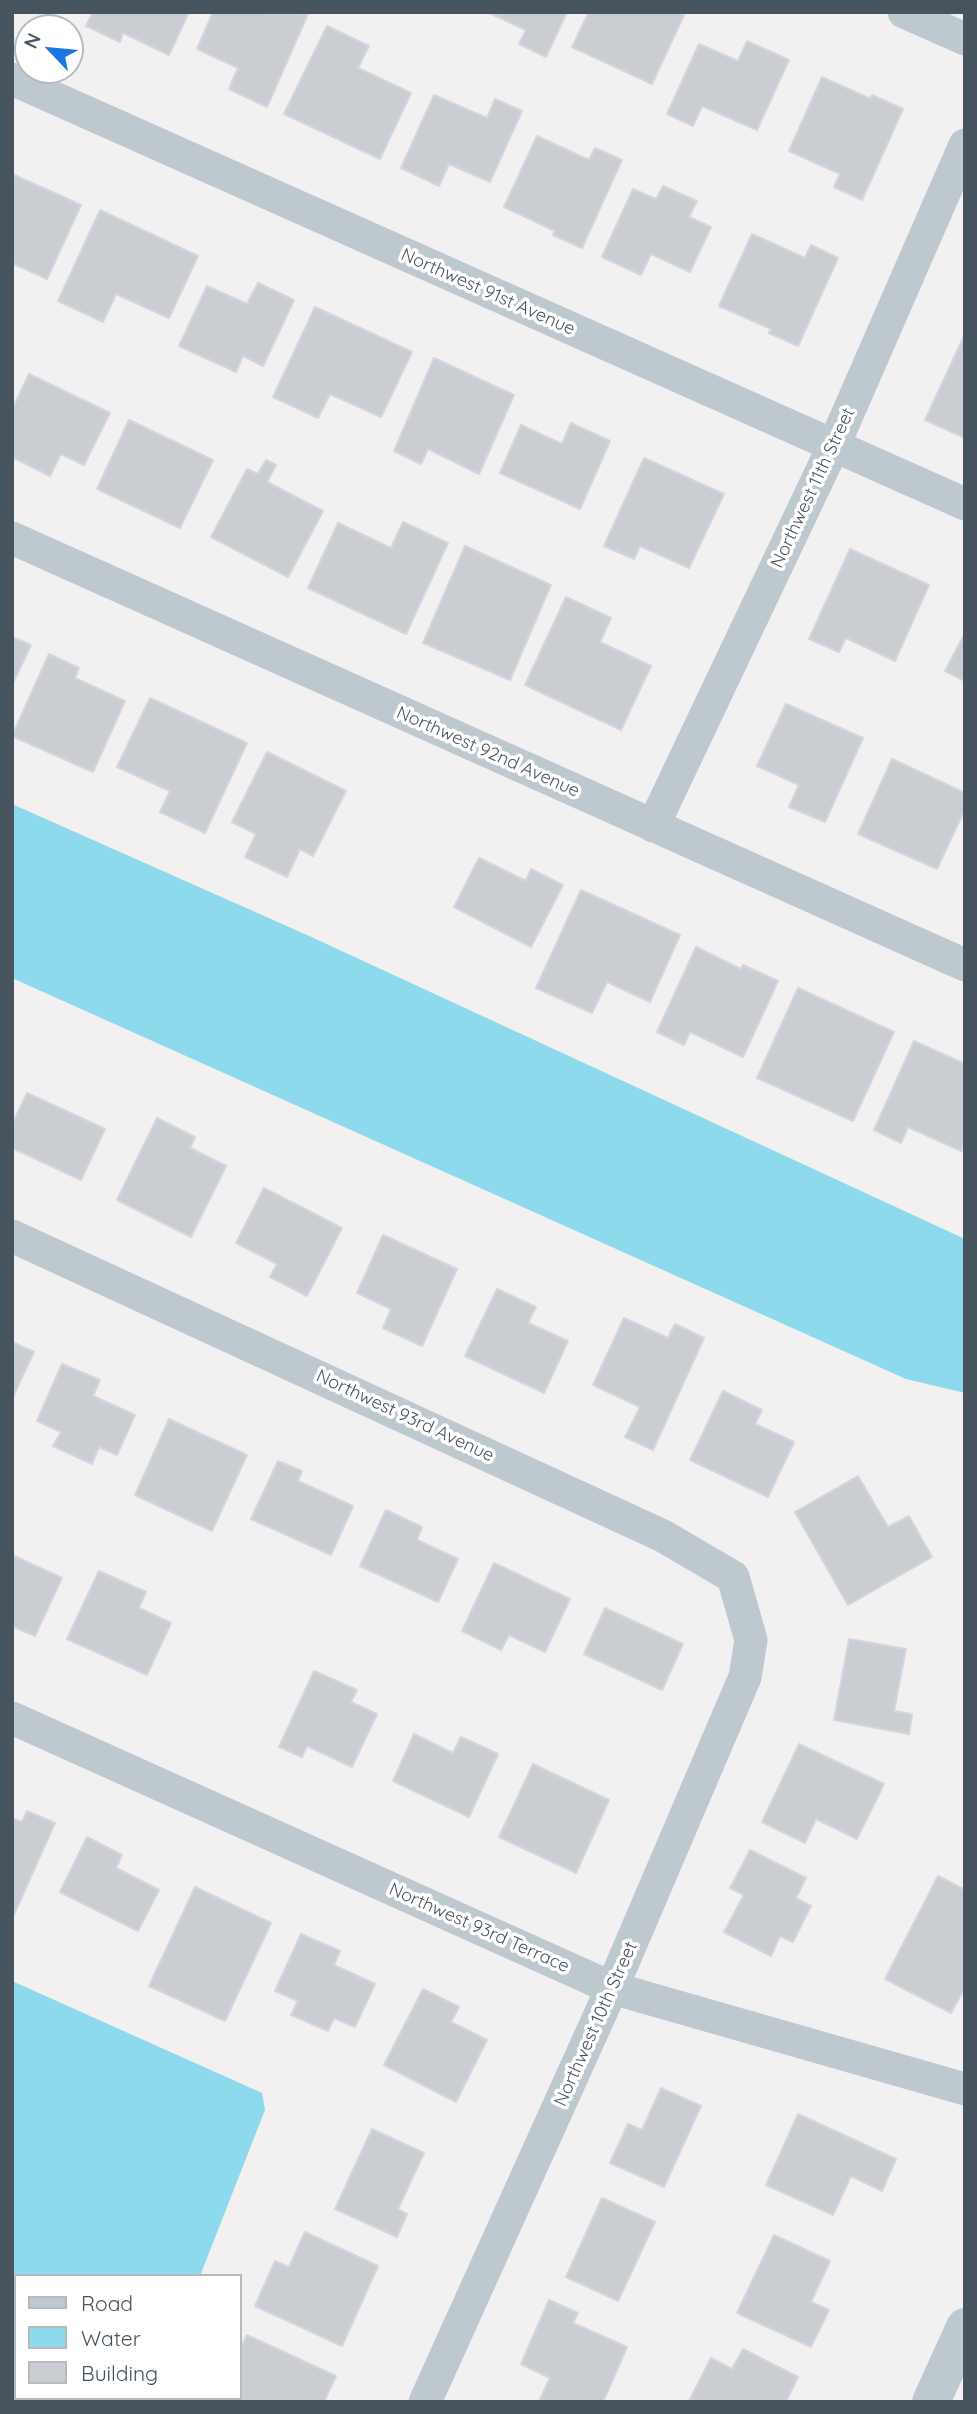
<!DOCTYPE html>
<style>
body{margin:0}
#map{position:relative;width:977px;height:2414px;overflow:hidden;background:#f2f0f0;font-family:Quicksand,sans-serif}
canvas{display:block}
.frame{position:absolute;inset:0;border:14px solid #48545d;pointer-events:none}
.legend{position:absolute;left:14px;top:2274px;width:228px;height:126px;box-sizing:border-box;background:#fff;border:2px solid #b6bbbe;margin:0;padding:9px 12px;list-style:none;font-size:21px;color:#48545d}
.legend li{display:flex;align-items:center;gap:14px;height:35px}
.legend b{width:35px;border:2px solid #b6bbbe}
.north{position:absolute;left:14px;top:14px;width:70px;height:70px;box-sizing:border-box;background:#fff;border:2px solid #b6bbbe;border-radius:50%;rotate:296deg;font-size:19px;font-weight:700;line-height:28px;text-align:center;color:#48545d}
.north::after{content:'';display:block;margin:auto;width:24px;height:32px;background:#1a76e2;clip-path:polygon(50% 0,100% 100%,50% 72%,0 100%)}
</style>
<div id="map">
<canvas width="977" height="2414"></canvas>
<div class="frame"></div>
<ul class="legend">
<li><b style="height:9px;background:#bec8cf"></b>Road</li>
<li><b style="height:19px;background:#8ddaec"></b>Water</li>
<li><b style="height:19px;background:#cacdd2"></b>Building</li>
</ul>
<div class="north">N</div>
</div>
<script>
const ctx = document.querySelector('canvas').getContext('2d');
ctx.lineJoin = 'round';
function fillPath(path, color) { ctx.fillStyle = color; ctx.fill(path, 'evenodd'); }
const shape = rows => new Path2D(rows.map(r => 'M' + r).join(''));
function stroke(path, color, width, dash) { ctx.strokeStyle = color; ctx.lineWidth = width; ctx.lineCap = dash ? 'butt' : 'round'; ctx.setLineDash(dash || []); ctx.stroke(path); }
function write(font, color, halo, rows, align = 'center') {
  ctx.font = font + ' Quicksand,sans-serif'; ctx.lineWidth = 7; ctx.setLineDash([]); ctx.textBaseline = 'middle'; ctx.strokeStyle = halo; ctx.fillStyle = color; for (const [text, x, y, turn = 0] of rows) {
    ctx.save(); ctx.translate(x, y); ctx.rotate((+turn || 0) * Math.PI / 180); ctx.textAlign = isNaN(turn) ? turn : align; if (halo) ctx.strokeText(text, 0, 0); ctx.fillText(text, 0, 0); ctx.restore();
  }
}
fillPath(shape([
 [12,804,307,935,965,1239,965,1393,906,1379,12,978],
 [12,1981,262,2093,265,2110,200,2276,16,2276,16,2398,152,2398,150,2402,12,2402]
]), '#8ddaec');
const building = shape([
 [93,12,189,12,169,55,123,33,120,42,86,26,93,12],
 [213,12,308,14,267,107,229,89,238,68,197,49,213,12],
 [487,12,567,12,546,57,519,44,526,30,487,12],
 [589,12,677,12,684,15,652,84,572,47,589,12],
 [327,26,369,46,358,68,411,93,380,159,284,114,327,26],
 [747,41,789,60,757,130,702,106,693,126,667,114,699,44,738,61,747,41],
 [822,77,871,99,872,95,903,109,862,200,834,187,840,174,789,151,822,77],
 [434,95,487,118,495,99,522,111,490,182,449,164,439,186,401,168,434,95],
 [537,136,589,160,595,148,622,160,582,248,553,235,555,231,504,207,537,136],
 [12,174,81,205,47,279,12,263,12,174],
 [663,186,697,201,689,217,711,227,690,272,651,254,641,275,602,257,633,189,656,199,663,186],
 [100,210,198,256,169,318,116,294,103,322,58,301,100,210],
 [752,234,805,258,811,245,838,258,798,346,769,333,771,329,719,306,752,234],
 [258,283,294,300,263,366,243,356,236,372,179,346,207,286,247,304,258,283],
 [315,307,412,352,381,417,330,394,318,418,273,397,315,307],
 [965,334,965,438,925,420,965,334],
 [434,358,514,395,479,474,428,449,421,464,394,451,434,358],
 [29,374,110,413,84,465,61,454,50,476,12,457,12,410,29,374],
 [129,420,213,460,180,528,97,489,129,420],
 [571,423,610,441,580,509,500,473,521,425,562,444,571,423],
 [644,458,724,494,689,568,640,546,634,559,604,546,644,458],
 [266,460,276,465,267,482,323,511,288,577,211,537,247,469,258,474,266,460],
 [403,522,448,543,406,634,308,588,338,523,391,548,403,522],
 [465,546,551,585,510,680,423,643,465,546],
 [850,549,929,585,895,661,846,638,839,652,809,639,850,549],
 [566,597,611,618,600,642,651,666,621,730,525,685,566,597],
 [965,633,965,681,945,671,965,633],
 [12,637,31,645,12,685,12,637],
 [49,654,79,668,75,678,125,701,93,772,12,736,49,654],
 [150,698,247,743,205,833,160,812,170,791,117,767,150,698],
 [786,704,863,738,825,822,789,807,799,785,757,766,786,704],
 [267,752,346,791,313,856,300,849,287,877,245,857,256,834,232,822,267,752],
 [892,759,965,793,965,809,937,869,858,834,892,759],
 [479,858,526,881,531,869,563,885,531,947,454,907,479,858],
 [581,890,680,935,650,1002,607,982,592,1013,536,988,581,890],
 [696,947,741,969,743,965,778,981,743,1057,690,1032,684,1045,657,1032,696,947],
 [798,988,894,1032,853,1121,757,1078,798,988],
 [914,1041,965,1064,965,1142,961,1151,908,1127,901,1143,874,1130,914,1041],
 [27,1093,105,1129,81,1180,12,1148,12,1125,27,1093],
 [157,1118,195,1137,190,1148,226,1166,191,1237,117,1200,157,1118],
 [264,1188,342,1228,307,1296,270,1277,277,1264,236,1243,264,1188],
 [383,1235,457,1269,422,1346,383,1328,391,1309,357,1293,383,1235],
 [497,1289,536,1307,528,1323,568,1341,544,1393,465,1356,497,1289],
 [624,1318,668,1338,675,1324,704,1338,653,1450,625,1437,640,1407,593,1385,624,1318],
 [12,1342,34,1352,12,1399,12,1342],
 [62,1364,100,1380,93,1396,135,1415,117,1455,99,1447,92,1464,53,1446,61,1432,37,1421,62,1364],
 [723,1391,762,1410,755,1424,794,1442,768,1497,690,1460,723,1391],
 [169,1419,247,1455,212,1531,135,1495,169,1419],
 [278,1461,302,1471,298,1481,353,1506,331,1555,251,1519,278,1461],
 [858,1476,888,1527,909,1516,932,1557,848,1605,795,1512,858,1476],
 [386,1510,422,1527,417,1540,458,1559,438,1602,360,1566,386,1510],
 [12,1555,62,1578,35,1636,12,1626,12,1555],
 [494,1563,570,1599,545,1652,509,1635,501,1650,462,1631,494,1563],
 [99,1571,146,1592,139,1608,171,1623,147,1675,67,1639,99,1571],
 [605,1608,683,1644,662,1690,584,1654,605,1608],
 [849,1639,906,1649,894,1711,912,1714,909,1734,834,1720,849,1639],
 [314,1671,357,1690,351,1702,377,1714,352,1767,307,1746,302,1757,279,1747,314,1671],
 [414,1734,453,1753,461,1737,498,1754,469,1817,393,1781,414,1734],
 [799,1744,884,1784,857,1839,816,1819,805,1843,762,1822,799,1744],
 [533,1764,609,1800,576,1873,499,1837,533,1764],
 [27,1811,55,1823,12,1919,12,1818,22,1822,27,1811],
 [87,1837,122,1855,116,1868,159,1890,138,1931,60,1892,87,1837],
 [750,1850,806,1878,796,1898,811,1906,793,1942,780,1936,771,1956,724,1932,744,1895,730,1888,750,1850],
 [938,1876,965,1890,965,1987,951,2013,885,1979,938,1876],
 [195,1887,271,1923,225,2021,149,1986,195,1887],
 [301,1934,340,1951,334,1965,375,1984,355,2027,334,2018,328,2031,291,2015,298,2001,275,1991,301,1934],
 [423,1989,459,2007,451,2022,487,2040,456,2102,384,2065,423,1989],
 [661,2088,701,2106,664,2187,610,2163,628,2124,642,2130,661,2088],
 [798,2114,896,2159,882,2191,851,2176,833,2215,766,2185,798,2114],
 [372,2129,424,2153,398,2209,407,2214,397,2237,335,2209,372,2129],
 [602,2198,655,2222,618,2301,566,2277,602,2198],
 [305,2232,378,2266,342,2346,255,2306,275,2261,289,2267,305,2232],
 [774,2235,830,2261,811,2302,829,2310,811,2347,737,2313,774,2235],
 [549,2300,578,2313,573,2323,627,2347,603,2402,546,2402,540,2399,550,2378,521,2364,549,2300],
 [247,2335,336,2376,324,2402,215,2402,217,2398,240,2398,240,2349,247,2335],
 [743,2349,798,2377,786,2402,689,2401,711,2358,732,2369,743,2349]
]);
fillPath(building, '#cacdd2');
stroke(building, '#d4d6db', 2);
stroke(shape([
 [904,12,965,39],
 [12,79,965,504],
 [12,538,965,965],
 [653,826,834,445,965,145],
 [12,1236,663,1536,733,1577,751,1640,745,1677,612,1988,425,2402],
 [12,1718,612,1988,965,2089]
]), '#bec8cf', 33);
stroke(shape([
 [931,2402,965,2327]
]), '#bec8cf', 38);
write('18px', '#48545d', '#fff', [
 ["Northwest 91st Avenue",488,292,24],
 ["Northwest 11th Street",813,488,-65],
 ["Northwest 92nd Avenue",488,752,24],
 ["Northwest 93rd Avenue",405,1416,25],
 ["Northwest 93rd Terrace",479,1928,24],
 ["Northwest 10th Street",596,2024,-66]
]);
</script>
